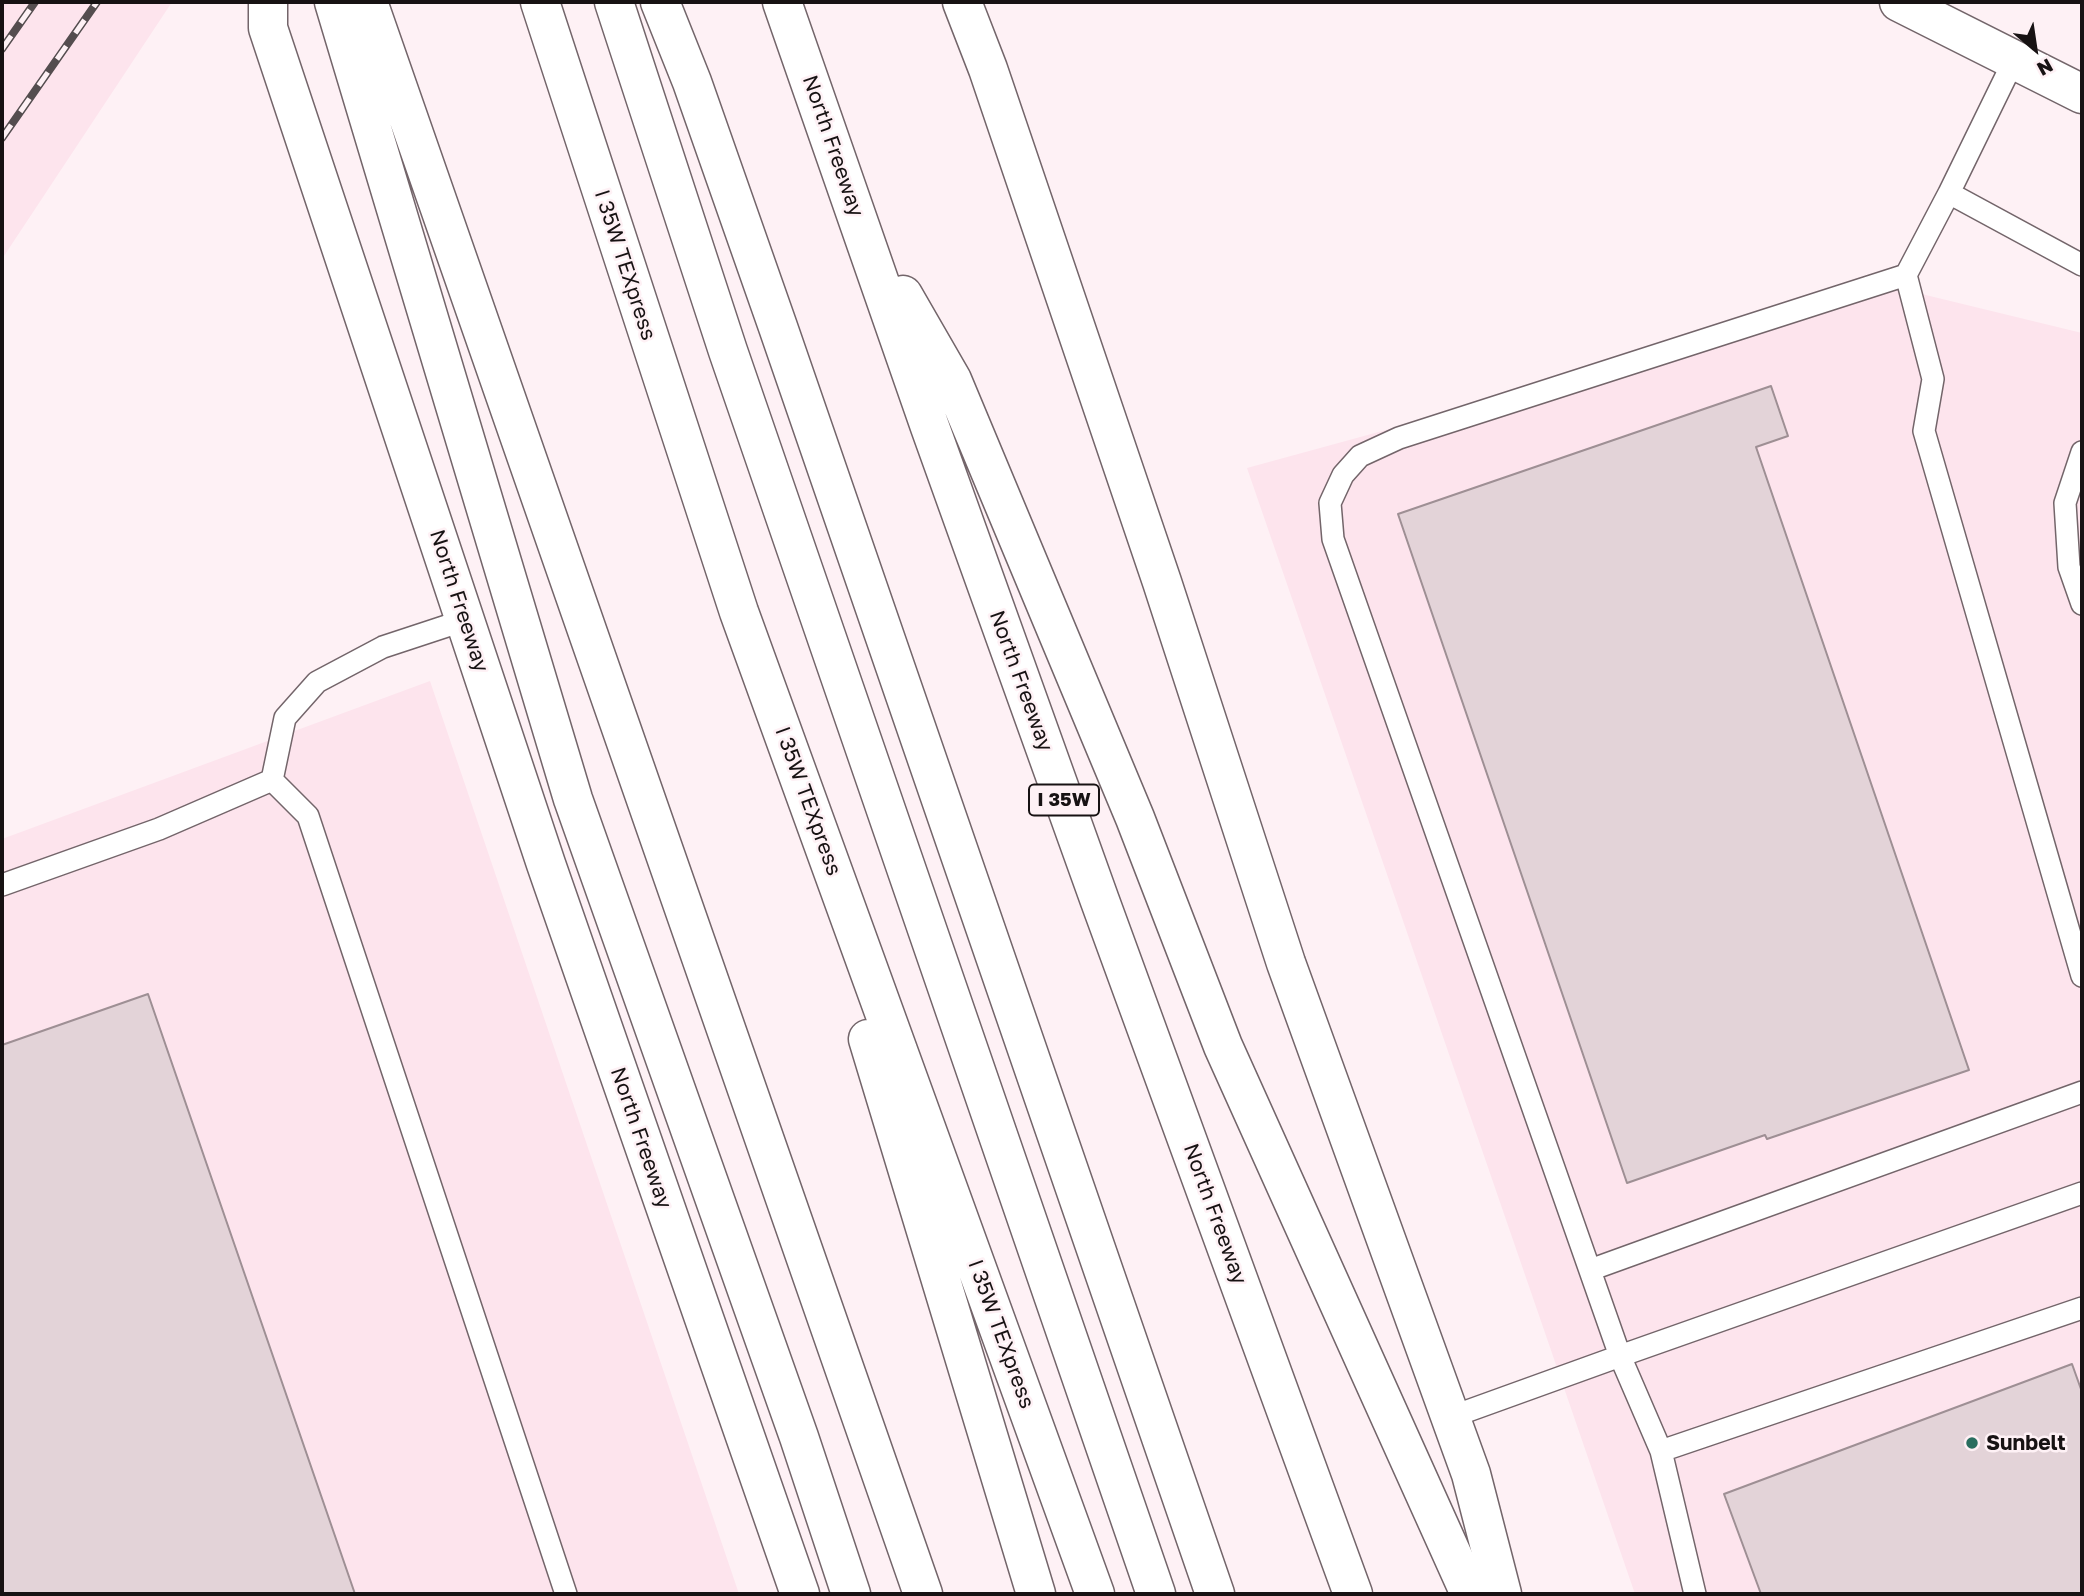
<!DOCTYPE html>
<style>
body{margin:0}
#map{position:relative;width:2084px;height:1596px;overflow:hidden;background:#fef1f5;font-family:"Golos Text",sans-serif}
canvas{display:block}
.frame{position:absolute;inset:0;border:4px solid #171213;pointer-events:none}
.north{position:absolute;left:2000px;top:14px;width:70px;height:70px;-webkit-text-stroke:5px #fef1f5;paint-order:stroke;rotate:151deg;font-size:19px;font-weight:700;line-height:28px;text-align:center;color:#171213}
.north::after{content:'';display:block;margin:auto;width:24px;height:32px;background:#171213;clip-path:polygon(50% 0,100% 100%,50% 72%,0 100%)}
</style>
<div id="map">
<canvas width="2084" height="1596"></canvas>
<div class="frame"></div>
<div class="north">N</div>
</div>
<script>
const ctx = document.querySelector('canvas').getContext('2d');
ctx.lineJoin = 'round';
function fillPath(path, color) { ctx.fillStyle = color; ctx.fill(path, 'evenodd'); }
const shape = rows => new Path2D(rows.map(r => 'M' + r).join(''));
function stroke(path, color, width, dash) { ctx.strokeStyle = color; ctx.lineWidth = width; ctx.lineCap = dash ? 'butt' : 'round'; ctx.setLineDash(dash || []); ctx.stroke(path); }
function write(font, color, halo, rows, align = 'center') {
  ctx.font = font + ' "Golos Text",sans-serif'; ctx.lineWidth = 5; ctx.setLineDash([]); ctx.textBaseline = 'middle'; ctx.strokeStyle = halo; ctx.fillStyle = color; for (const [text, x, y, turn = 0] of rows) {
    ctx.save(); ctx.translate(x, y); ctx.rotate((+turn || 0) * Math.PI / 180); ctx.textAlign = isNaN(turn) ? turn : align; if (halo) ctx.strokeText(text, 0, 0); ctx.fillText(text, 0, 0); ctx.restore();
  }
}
fillPath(shape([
 [2,2,172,2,2,259],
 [1901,289,2082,333,2082,1594,1635,1594,1247,468],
 [430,681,739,1594,2,1594,2,839]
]), '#fde4ed');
const building = shape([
 [1771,386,1788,436,1756,447,1969,1070,1767,1139,1765,1135,1627,1183,1398,514,1771,386],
 [148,994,355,1594,2,1594,2,1045,148,994],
 [2072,1364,2082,1392,2082,1594,1761,1594,1724,1494,2072,1364]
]);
fillPath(building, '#e3d3d8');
stroke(building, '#9e8f94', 2);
const lane = shape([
 [1949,193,2014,60],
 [2082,265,1949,193,1906,275,1399,438,1360,456,1343,475,1330,503,1333,539,1620,1356,2082,1193],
 [1906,275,1933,379,1924,431,2082,976],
 [2082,452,2065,503,2069,567,2082,604],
 [272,780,285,718,317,682,383,647,465,620],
 [2,885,159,829,272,780,308,816,566,1594],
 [1590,1270,2082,1092],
 [1451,1417,1620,1356,1661,1451,1695,1594],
 [1661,1451,2082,1308]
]);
const street = shape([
 [1899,2,2082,94]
]);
const secondary = shape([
 [268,2,268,28,546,864,800,1594],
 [962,2,988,69,1162,582,1286,963,1471,1474,1502,1594]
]);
const highway = shape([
 [334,2,573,799,799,1437,851,1594],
 [368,2,923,1594],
 [540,2,739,612,1095,1594],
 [614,2,728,351,1156,1594],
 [660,2,692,82,778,327,1215,1594],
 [782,2,930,427,1100,901,1353,1594],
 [903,295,952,380,1135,818,1223,1046,1470,1594],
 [868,1039,1036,1594]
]);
stroke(lane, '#73656a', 24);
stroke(street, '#73656a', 41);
stroke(secondary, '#73656a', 41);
stroke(highway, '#73656a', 41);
stroke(lane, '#fff', 21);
stroke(street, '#fff', 38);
stroke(secondary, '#fff', 38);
stroke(highway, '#fff', 38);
const rail = shape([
 [2,49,35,2],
 [2,138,97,2]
]);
stroke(rail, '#544d4f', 8);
stroke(rail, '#fef1f5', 5, [16]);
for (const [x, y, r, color] of [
 [1972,1443,7,"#2a6e5f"]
]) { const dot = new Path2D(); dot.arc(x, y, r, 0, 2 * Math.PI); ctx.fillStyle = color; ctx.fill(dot); stroke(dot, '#fef1f5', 2.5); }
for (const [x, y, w] of [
 [1064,800,70]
]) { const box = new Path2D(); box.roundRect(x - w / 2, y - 15.5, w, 31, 5); ctx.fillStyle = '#fef1f5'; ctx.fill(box); stroke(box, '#171213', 2); }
write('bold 19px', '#171213', null, [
 ["I 35W",1064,800]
]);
write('21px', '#171213', '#fef1f5', [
 ["North Freeway",833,146,71],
 ["I 35W TEXpress",625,265,72],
 ["North Freeway",459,601,72],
 ["North Freeway",1021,681,70],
 ["I 35W TEXpress",808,801,70],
 ["North Freeway",641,1138,71],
 ["North Freeway",1215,1214,70],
 ["I 35W TEXpress",1001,1334,70]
]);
write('bold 21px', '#171213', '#fef1f5', [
 ["Sunbelt",1986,1443]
], 'left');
</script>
